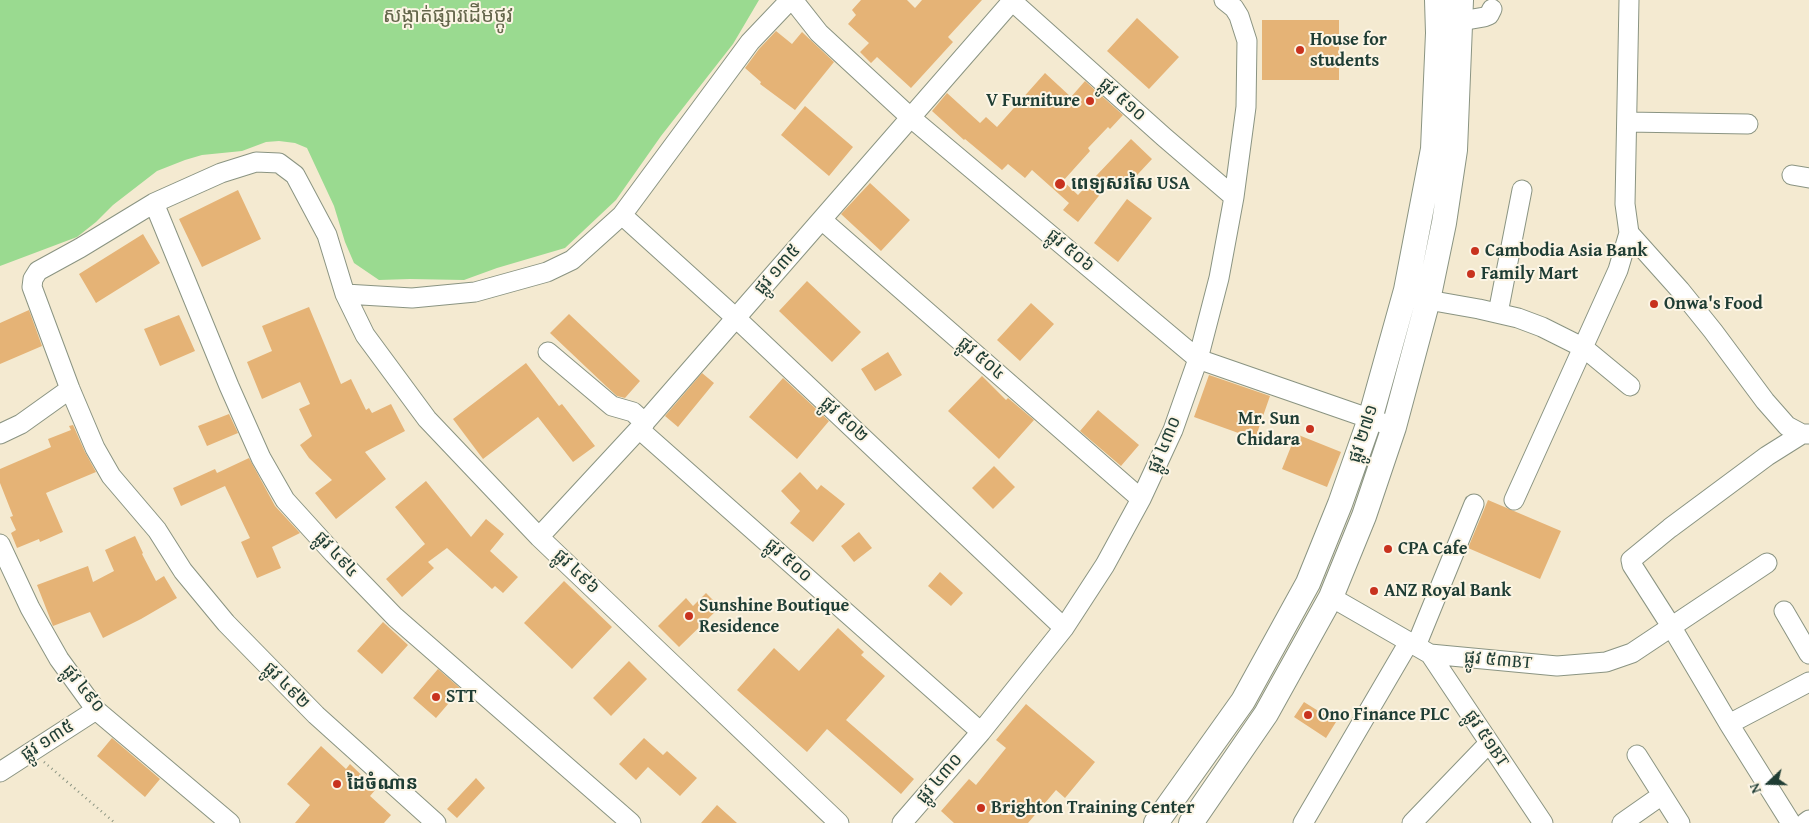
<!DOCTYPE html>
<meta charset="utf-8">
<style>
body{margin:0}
#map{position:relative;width:1809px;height:823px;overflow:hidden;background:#f4ead1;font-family:"Gentium Book Plus",serif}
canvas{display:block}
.north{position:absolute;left:1744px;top:758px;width:50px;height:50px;-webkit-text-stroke:4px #fcf5e5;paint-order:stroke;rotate:249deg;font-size:14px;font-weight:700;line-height:20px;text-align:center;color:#1f3d34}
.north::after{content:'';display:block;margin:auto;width:18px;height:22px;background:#1f3d34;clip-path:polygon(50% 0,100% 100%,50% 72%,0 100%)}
</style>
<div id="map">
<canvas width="1809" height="823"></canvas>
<div class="north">N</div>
</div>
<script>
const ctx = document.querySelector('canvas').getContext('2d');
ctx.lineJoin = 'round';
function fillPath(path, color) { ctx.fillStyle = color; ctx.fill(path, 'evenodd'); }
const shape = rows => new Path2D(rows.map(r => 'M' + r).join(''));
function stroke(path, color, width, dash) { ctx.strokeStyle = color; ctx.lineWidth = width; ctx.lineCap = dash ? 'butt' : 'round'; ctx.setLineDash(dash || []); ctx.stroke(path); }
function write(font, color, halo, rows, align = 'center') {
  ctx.font = font + ' "Gentium Book Plus","Noto Sans Khmer",serif'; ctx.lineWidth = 4; ctx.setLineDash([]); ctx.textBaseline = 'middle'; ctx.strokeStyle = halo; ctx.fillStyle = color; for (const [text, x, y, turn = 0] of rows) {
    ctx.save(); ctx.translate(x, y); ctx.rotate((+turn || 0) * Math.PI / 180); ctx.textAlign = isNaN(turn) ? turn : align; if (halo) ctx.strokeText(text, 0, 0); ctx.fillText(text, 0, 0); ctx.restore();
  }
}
fillPath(shape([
 [0,0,759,0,733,44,661,136,616,200,565,248,497,268,464,280,410,279,379,280,354,263,345,242,334,206,307,148,295,143,279,141,266,142,242,151,202,155,185,160,157,171,113,205,96,222,77,237,0,266]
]), '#9ada90');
fillPath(shape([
 [861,0,907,0,915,8,922,0,982,0,948,37,953,42,911,88,877,57,871,63,860,52,869,43,848,24,856,15,852,10],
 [1137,18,1179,57,1149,89,1107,51],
 [1262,20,1339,20,1339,80,1262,80],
 [776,31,792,44,802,32,834,62,795,110,760,84,761,82,745,68,759,49],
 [1045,73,1071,97,1085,81,1123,115,1110,129,1108,127,1088,148,1090,151,1063,181,1078,195,1131,139,1152,159,1125,188,1114,177,1078,222,1063,210,1069,203,1032,170,1025,178,1008,164,1002,170,965,139,964,140,932,111,947,93,980,123,986,117,997,127],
 [805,106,853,147,829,176,781,135],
 [870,183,910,220,881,251,841,214],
 [238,190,261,239,202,267,179,219],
 [1127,199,1152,218,1118,262,1094,243],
 [143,234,160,263,96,303,79,274],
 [807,281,861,332,832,362,779,311],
 [1031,303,1054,324,1020,361,997,340],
 [309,307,341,384,351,379,366,410,369,408,372,413,391,404,405,431,365,452,386,479,336,519,315,493,332,480,309,458,300,445,312,436,299,409,310,404,300,382,262,399,247,362,272,351,262,326],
 [29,310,42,346,0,364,0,323],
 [569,314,640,381,625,398,617,396,606,386,550,333],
 [179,315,195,351,160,366,144,329],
 [888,352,902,375,875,391,861,369],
 [526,363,559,406,562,404,595,446,573,462,538,417,483,459,453,419],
 [702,373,714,383,678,427,665,416],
 [1209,375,1270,396,1255,439,1194,417],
 [982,376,1006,400,1008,398,1034,420,999,459,948,411],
 [783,378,829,421,797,459,749,417],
 [1098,410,1139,445,1121,466,1080,431],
 [229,414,238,433,207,446,198,426],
 [73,425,85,452,96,472,46,493,63,532,40,542,39,539,17,548,11,533,16,530,10,517,13,516,0,483,0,469,51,447,48,439,71,430,69,426],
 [1296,434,1341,452,1327,487,1282,469],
 [249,458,275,506,300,533,272,547,281,568,257,578,241,542,250,538,225,486,181,506,173,488,215,469,217,473],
 [994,466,1015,487,993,509,972,488],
 [800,472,817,490,821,485,845,504,813,542,790,523,800,511,781,491],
 [426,481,471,537,486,519,504,534,490,551,518,577,503,593,495,586,492,589,447,548,428,562,434,568,402,597,386,579,425,544,395,507],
 [1488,500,1561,531,1540,579,1468,548],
 [859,532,872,548,854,562,841,546],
 [135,536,143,553,142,554,156,581,164,576,177,598,141,619,103,638,90,612,53,626,37,585,88,566,93,582,114,571,105,550],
 [940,572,963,593,951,606,928,586],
 [564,581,612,627,572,669,524,623],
 [706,593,720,607,679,647,658,626,686,598,693,606],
 [383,622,408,645,382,674,357,651],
 [838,628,864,652,861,655,885,676,846,720,914,779,901,794,827,729,807,752,737,690,774,648,799,671],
 [629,661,647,679,611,716,593,698],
 [438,669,461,689,436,718,413,698],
 [1304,702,1336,722,1326,738,1294,717],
 [1026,704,1095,762,1065,798,1056,790,1028,823,954,823,941,811,969,779,976,785,1006,748,996,740],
 [112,738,160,779,145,797,97,756],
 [644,738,663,755,667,751,697,778,680,796,648,767,636,780,619,764],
 [321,746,346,769,350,764,376,789,370,796,391,815,384,823,295,823,310,805,287,784],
 [476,778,485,788,457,818,447,809],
 [717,805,737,823,701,823]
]), '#e5b376');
const minor = shape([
 [793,0,819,33,910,117,1198,359,1394,427],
 [1012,1,1164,137,1234,197],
 [1461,21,1484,17,1489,15,1492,9],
 [1627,122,1748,124],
 [1792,175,1809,178],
 [154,203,229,386,261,458,285,500,334,554,395,617,631,823],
 [622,215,737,319,1064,628],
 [822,220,1141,499],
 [1629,233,1680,290,1713,331,1765,401,1787,426,1802,434,1809,434],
 [345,294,412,298,475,292,547,272,572,260,622,215,750,42,790,0],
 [1428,300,1479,309,1518,318,1542,327,1584,348,1630,386],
 [1498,313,1522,190],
 [548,352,612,406,633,412,645,423],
 [639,429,981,732],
 [0,434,21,424,70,389],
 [1514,500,1618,270,1629,233,1625,204,1629,0],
 [539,537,639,429,1013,0],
 [0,544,30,608,59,659,96,710,230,823],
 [1331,597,1430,654,1557,666,1606,662,1632,653,1767,563],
 [1784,611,1809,654],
 [1416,646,1474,504],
 [1430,654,1543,823],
 [1729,724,1809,682],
 [1637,755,1680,823],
 [0,772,96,710],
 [436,823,316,715,226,623,183,571,157,530,111,476,95,448,70,389,32,287,33,279,38,271,80,248,154,203,221,173,256,162,279,163,295,175,327,235,345,294,365,335,427,419,539,537,839,823],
 [902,823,981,732,1064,628,1105,565,1141,499,1173,430,1198,359,1219,278,1234,197,1246,107,1247,41,1239,16,1234,8,1224,0],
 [1303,823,1409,642],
 [1412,823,1489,743],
 [1622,823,1662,795],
 [1791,823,1729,724,1671,626,1632,565,1631,560,1670,528,1767,456,1802,434],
 [1805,823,1809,820]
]);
const major = shape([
 [1156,823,1243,701,1308,583,1340,504,1370,419,1406,290,1433,149,1438,33,1437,0],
 [1191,823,1266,714,1331,597,1364,516,1394,427,1428,300,1444,223,1455,150,1461,0]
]);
stroke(minor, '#8a9482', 21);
stroke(major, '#8a9482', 26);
stroke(shape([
 [44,762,115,823]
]), '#8a9482', 2.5, [1, 4]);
stroke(minor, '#fff', 19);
stroke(major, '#fff', 24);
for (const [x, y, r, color] of [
 [1300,50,5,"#c8321e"],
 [1090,101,5,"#c8321e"],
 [1060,184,6,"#c8321e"],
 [1475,251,5,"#c8321e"],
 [1471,274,5,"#c8321e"],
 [1654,304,5,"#c8321e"],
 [1310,429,5,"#c8321e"],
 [1388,549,5,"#c8321e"],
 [1374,591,5,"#c8321e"],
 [689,616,5,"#c8321e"],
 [436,697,5,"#c8321e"],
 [1308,715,5,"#c8321e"],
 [337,784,5,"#c8321e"],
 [981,808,5,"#c8321e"]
]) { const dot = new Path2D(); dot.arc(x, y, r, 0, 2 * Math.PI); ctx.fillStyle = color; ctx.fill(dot); stroke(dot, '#fcf5e5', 2); }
write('bold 18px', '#1f3d34', '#fcf5e5', [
 ["House for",1310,40],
 ["students",1310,61],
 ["V Furniture",1080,101,"right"],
 ["ពេទ្យសរសៃ USA",1071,184],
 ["Cambodia Asia Bank",1485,251],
 ["Family Mart",1481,274],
 ["Onwa's Food",1664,304],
 ["Mr. Sun",1300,419,"right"],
 ["Chidara",1300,440,"right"],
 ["CPA Cafe",1398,549],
 ["ANZ Royal Bank",1384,591],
 ["Sunshine Boutique",699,606],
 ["Residence",699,627],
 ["STT",446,697],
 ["Ono Finance PLC",1318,715],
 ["ដៃចំណាន",347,784],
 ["Brighton Training Center",991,808]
], 'left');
write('18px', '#1f3d34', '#fcf5e5', [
 ["ផ្លូវ ៥១០",1122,100,42],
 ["ផ្លូវ ៥០៦",1070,251,40],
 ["ផ្លូវ ១៣៥",778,270,-49],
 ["ផ្លូវ ៥០៤",981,359,41],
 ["ផ្លូវ ៥០២",844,420,43],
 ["ផ្លូវ ២៧១",1364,434,-72],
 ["ផ្លូវ ៤៣០",1165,445,-67],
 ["ផ្លូវ ៤៩៤",336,555,47],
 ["ផ្លូវ ៥០០",788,561,42],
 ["ផ្លូវ ៤៩៦",576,572,44],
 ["ផ្លូវ ៥៣BT",1498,661,5],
 ["ផ្លូវ ៤៩២",286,686,45],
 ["ផ្លូវ ៤៩០",83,689,51],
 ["ផ្លូវ ៥១BT",1486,739,56],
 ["ផ្លូវ ១៣៥",48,741,-33],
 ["ផ្លូវ ៤៣០",940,779,-49]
]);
write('20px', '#64664b', '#fcf5e5', [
 ["សង្កាត់ផ្សារដើមថ្កូវ",448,17]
]);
</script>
